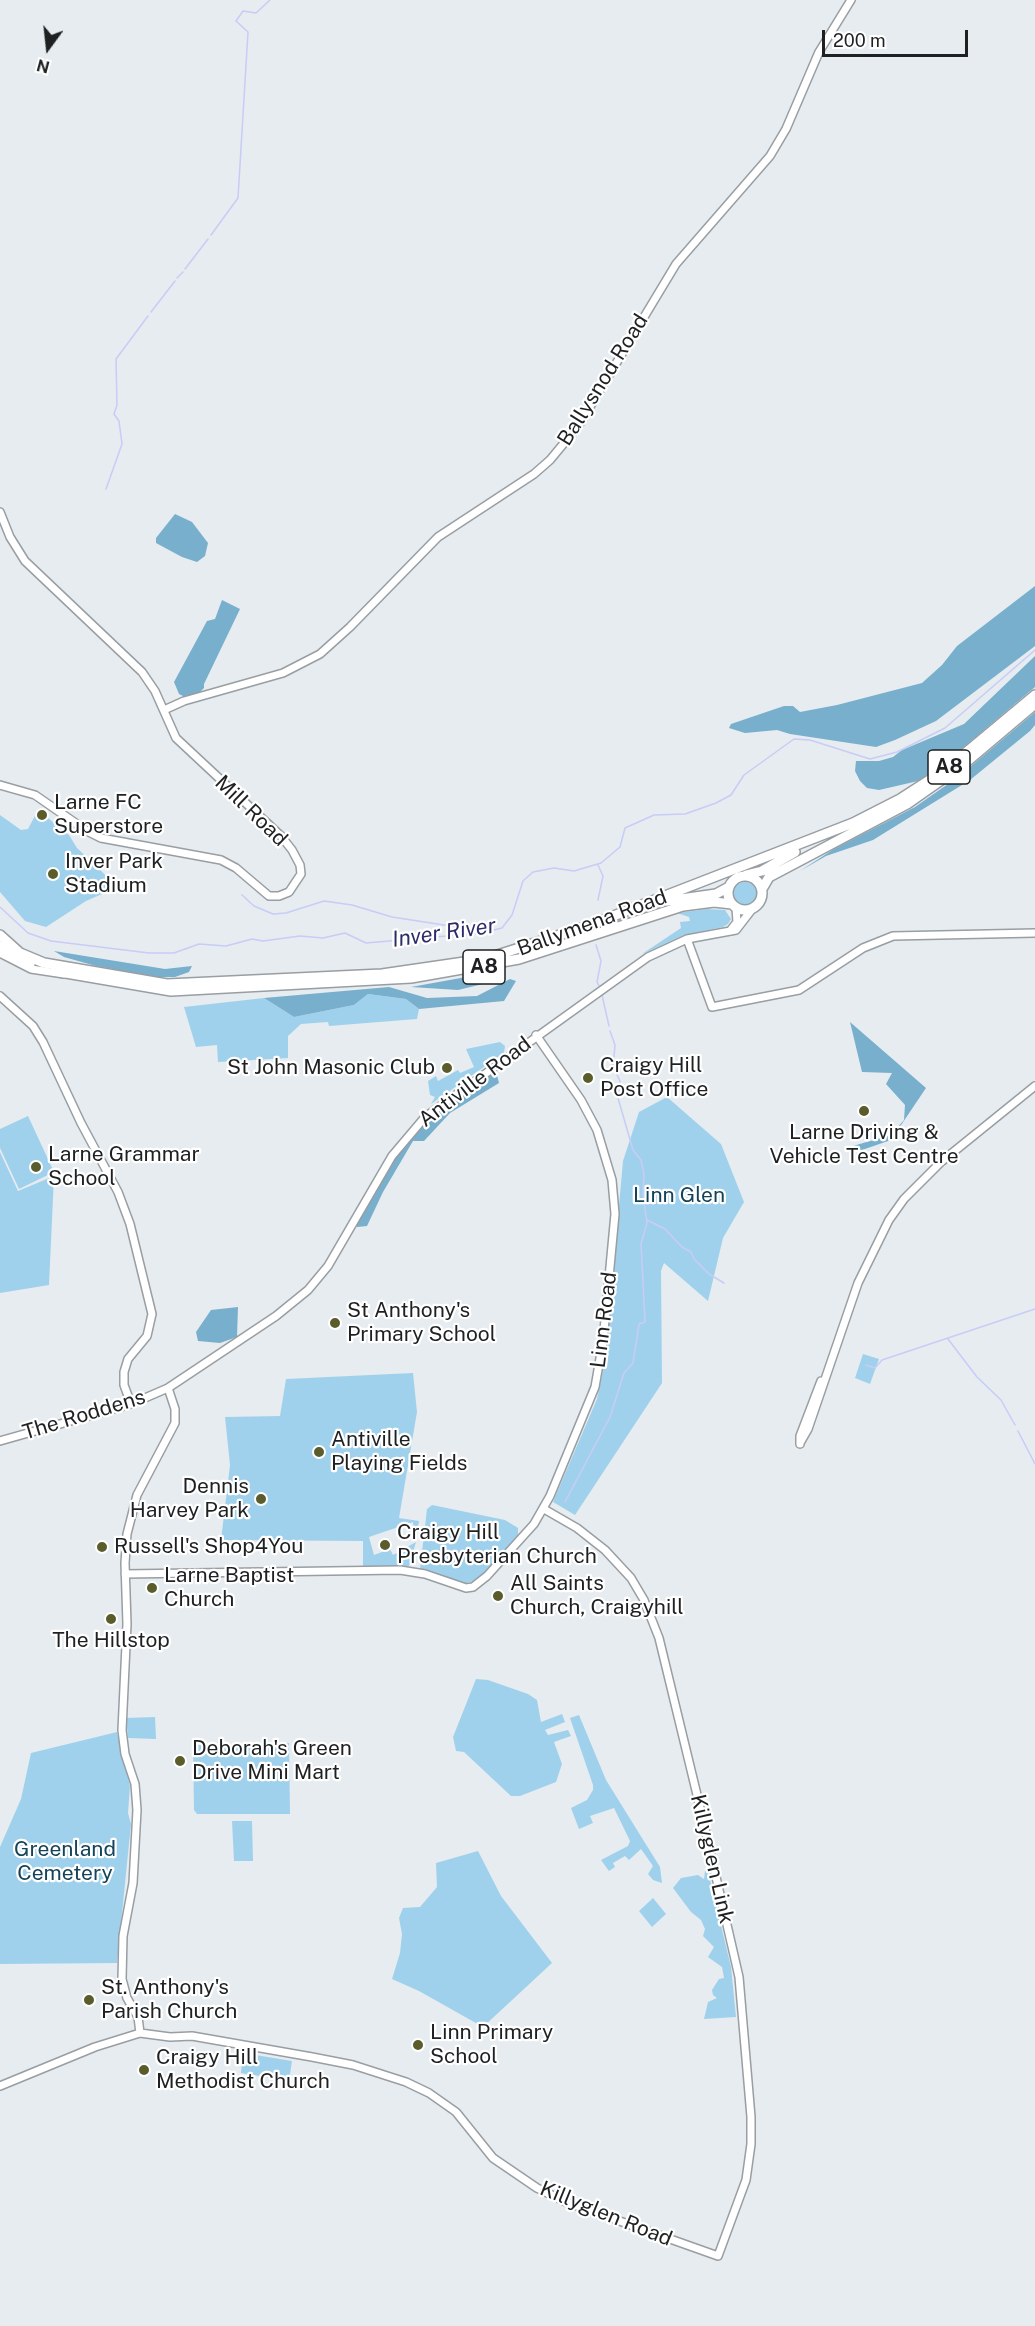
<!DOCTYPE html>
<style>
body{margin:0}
#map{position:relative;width:1035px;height:2326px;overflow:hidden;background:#e6ecf0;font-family:"Public Sans",sans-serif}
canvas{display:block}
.north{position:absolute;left:18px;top:18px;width:60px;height:60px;-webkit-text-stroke:4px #fff;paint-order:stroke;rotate:195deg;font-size:16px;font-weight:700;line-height:24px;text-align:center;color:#1e2021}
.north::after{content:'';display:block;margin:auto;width:21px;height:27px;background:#1e2021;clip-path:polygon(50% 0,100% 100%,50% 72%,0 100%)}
.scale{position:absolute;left:822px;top:30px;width:146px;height:27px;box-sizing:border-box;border:3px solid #1e2021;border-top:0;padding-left:8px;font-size:18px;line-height:21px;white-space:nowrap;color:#1e2021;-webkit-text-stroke:4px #fff;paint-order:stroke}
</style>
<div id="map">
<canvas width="1035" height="2326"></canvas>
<div class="north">N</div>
<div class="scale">200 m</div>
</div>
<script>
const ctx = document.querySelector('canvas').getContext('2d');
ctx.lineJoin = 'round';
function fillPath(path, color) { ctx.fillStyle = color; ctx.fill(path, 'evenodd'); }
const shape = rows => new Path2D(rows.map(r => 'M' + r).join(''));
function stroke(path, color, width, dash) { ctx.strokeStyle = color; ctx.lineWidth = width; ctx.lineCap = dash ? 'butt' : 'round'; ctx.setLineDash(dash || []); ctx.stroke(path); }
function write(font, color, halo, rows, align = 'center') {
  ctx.font = font + ' "Public Sans",sans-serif'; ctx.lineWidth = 4.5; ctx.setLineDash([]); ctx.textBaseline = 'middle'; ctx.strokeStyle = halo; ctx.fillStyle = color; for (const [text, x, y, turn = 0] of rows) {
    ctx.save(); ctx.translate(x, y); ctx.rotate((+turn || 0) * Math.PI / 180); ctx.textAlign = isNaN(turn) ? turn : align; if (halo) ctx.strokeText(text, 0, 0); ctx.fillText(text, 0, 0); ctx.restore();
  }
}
fillPath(shape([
 [38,810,69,835,77,848,118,887,86,901,46,927,25,921,0,892,0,815,21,830,28,829],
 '733 894a12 12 0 1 1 24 0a12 12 0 1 1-24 0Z',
 [707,909,725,910,731,919,728,924,723,927,684,935,642,954,681,928,680,922,690,921,689,917,677,913],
 [368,994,406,999,419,1009,417,1019,329,1026,328,1022,301,1024,288,1036,288,1058,218,1062,217,1045,196,1047,184,1007,264,998,294,1017,354,1005],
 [500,1042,505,1046,504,1053,431,1104,435,1097,430,1095,428,1081,436,1076,438,1081,458,1070,460,1073,474,1067,466,1049],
 [667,1097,721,1144,744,1202,723,1238,708,1301,664,1263,661,1271,662,1383,575,1515,553,1502,597,1399,605,1361,623,1161,639,1112],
 [28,1116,54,1172,19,1189,0,1148,0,1129],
 [0,1152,18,1191,54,1176,49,1285,0,1293],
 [863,1354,879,1359,870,1384,855,1378],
 [413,1373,417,1412,399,1518,419,1521,417,1533,414,1532,413,1522,369,1537,374,1555,390,1549,393,1555,416,1542,409,1566,363,1566,363,1541,221,1540,230,1465,225,1417,280,1416,286,1379],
 [432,1505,505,1520,518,1528,518,1535,478,1580,463,1584,420,1569,427,1509],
 [476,1679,488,1680,528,1694,537,1700,541,1722,562,1714,565,1722,545,1730,548,1735,568,1730,571,1736,554,1742,562,1764,556,1782,520,1796,511,1796,464,1752,456,1751,453,1737],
 [579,1715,606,1780,660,1867,662,1883,653,1880,648,1874,653,1866,641,1849,629,1860,625,1856,613,1863,615,1867,609,1871,601,1860,628,1846,630,1841,614,1808,590,1816,593,1823,579,1829,571,1808,587,1800,593,1790,593,1785,570,1718],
 [155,1717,156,1739,128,1738,126,1718],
 [117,1732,130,1786,128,1813,131,1824,117,1963,0,1964,0,1847,21,1799,31,1753],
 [289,1743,290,1814,197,1814,194,1810,193,1745],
 [232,1821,252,1821,253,1861,234,1861],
 [478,1851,501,1896,552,1963,483,2027,419,1991,392,1979,400,1953,402,1934,399,1918,403,1908,420,1907,437,1887,436,1863],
 [705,1871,708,1871,731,1967,736,2017,704,2019,708,2002,717,1998,713,1995,712,1990,719,1979,724,1978,722,1967,708,1957,714,1947,703,1936,705,1929,701,1920,691,1912,673,1888,681,1878,698,1875,704,1879],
 [653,1898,666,1914,652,1927,639,1911],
 [243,2053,292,2061,289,2081,241,2073]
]), '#a0d1ec');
fillPath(shape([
 [175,514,192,522,208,543,205,556,197,562,182,557,156,543,156,538],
 [1035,586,1035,646,936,721,895,740,876,747,790,734,777,730,745,733,729,728,731,724,784,706,793,706,800,712,837,705,922,683,942,665,957,646],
 [222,600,240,609,204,684,204,688,200,692,185,697,179,694,174,682,207,621,215,619],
 [1035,656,1035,687,945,763,918,781,879,790,867,788,860,781,855,771,856,761,879,761,893,757,902,750,964,724],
 [1035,712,1035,725,1030,731,970,780,873,840,826,856,800,871,834,849,915,807,958,777],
 [54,951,165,969,192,966,189,972,175,977,158,977,96,966,64,957],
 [505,970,491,982,458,990,411,987],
 [510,979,516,981,504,1001,419,1009,406,999,368,994,354,1005,294,1017,264,998,389,987,427,998,477,996],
 [850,1022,926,1088,891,1140,862,1150,846,1148,891,1135,904,1120,905,1105,886,1084,892,1073,862,1072],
 [491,1073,497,1075,499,1083,450,1113,424,1141,413,1141,383,1192,367,1226,357,1227,357,1223,392,1159,415,1130],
 [238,1307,237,1337,220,1343,198,1341,196,1332,211,1310]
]), '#77afcd');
stroke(shape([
 [211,235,238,198,248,32,236,21,243,11,256,13,270,0],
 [185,269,208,239],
 [177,278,183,272],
 [151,312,175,281],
 [106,489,122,444,119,421,114,414,117,405,116,359,148,316],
 [242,895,254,906,273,914,286,913,324,901,352,905,392,917,483,931],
 [598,900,603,876,598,865],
 [0,907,28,933,51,941,149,953,174,953,199,944,226,946,252,939,263,941,300,936,323,938,345,933,366,943,481,933,502,928,512,915,523,881,533,872,554,868,574,871,601,863,620,847,625,828,654,815,685,814,716,803,731,795,744,775,794,739,810,740,870,759,897,752,945,728,1035,650],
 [596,945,601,961,597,982,599,986],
 [602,995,609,1026],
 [647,1220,665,1229,682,1247,691,1252,694,1259,709,1274,724,1283],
 [948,1339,977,1377,1001,1400,1015,1425],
 [866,1365,875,1368,882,1360,1035,1309],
 [1018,1431,1035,1464],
 [565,1502,610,1417,624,1373,633,1363,639,1324,645,1322,641,1244,647,1223,643,1195,644,1174,641,1160,633,1150,618,1098,620,1081,613,1067,615,1045,610,1031]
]), '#c8ccf6', 1.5);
const tertiary = shape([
 [0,512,10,537,25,561,142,672,155,691,176,738,281,836,292,850,300,865,301,874,289,892,279,896,269,896,236,868,221,860,101,838,87,831,35,795,0,785],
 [164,710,184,701,283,673,320,654,350,627,438,537,534,474,550,460,579,425,676,264,770,156,786,129,819,52,851,0],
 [730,931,737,922,736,908],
 [687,939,712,1007,799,990,863,948,893,936,1035,933],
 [0,953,31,969,64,974],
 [0,996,33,1026,43,1042,81,1123,118,1192,130,1224,152,1314,147,1336,128,1359,124,1372,124,1385,131,1404],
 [0,1441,131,1404,168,1388,276,1316,308,1290,328,1266,392,1156,425,1117,648,957,687,939,736,930,753,908],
 [800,1443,808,1429,858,1283,889,1220,904,1199,941,1162,1035,1086],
 [800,1444,800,1436,821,1381],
 [125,1574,400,1570,425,1574,466,1588,473,1587,487,1576,534,1524,550,1496,595,1387,603,1341,615,1214,612,1180,597,1130,581,1100,536,1035],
 [140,2033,170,2037,192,2036,312,2057,353,2065,406,2082,429,2093,456,2112,493,2158,537,2188,566,2202,718,2256,746,2180,751,2144,751,2117,739,1977,699,1803,659,1638,644,1600,631,1578,605,1550,577,1528,544,1509],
 [140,2033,138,2017,127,1998,122,1979,123,1936,133,1883,137,1810,135,1784,125,1754,122,1730,127,1624,125,1563,127,1534,137,1495,175,1423,175,1409,168,1388],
 [0,2086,95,2047,140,2033]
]);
const trunk = shape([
 [746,875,762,871,795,852],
 '728 893a17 17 0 1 1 34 0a17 17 0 1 1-34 0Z',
 [762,889,769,877,907,804,964,764,1035,704],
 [667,901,716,894,729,887],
 [0,935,20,953,44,963,167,984,382,974,485,959,585,927,853,823,900,799,945,770,1035,695],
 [0,946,30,964],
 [60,972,171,991,411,978,519,959,683,906,714,902,732,904]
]);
stroke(tertiary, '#989ea2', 10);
stroke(trunk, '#989ea2', 12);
stroke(tertiary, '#fff', 7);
stroke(trunk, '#fff', 9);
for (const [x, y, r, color] of [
 [42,815,6,"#5a5d2b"],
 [53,874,6,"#5a5d2b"],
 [447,1068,6,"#5a5d2b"],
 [588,1078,6,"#5a5d2b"],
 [864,1111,6,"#5a5d2b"],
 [36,1167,6,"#5a5d2b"],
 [335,1323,6,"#5a5d2b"],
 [319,1452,6,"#5a5d2b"],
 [261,1499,6,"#5a5d2b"],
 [385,1545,6,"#5a5d2b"],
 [102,1547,6,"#5a5d2b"],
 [152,1588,6,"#5a5d2b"],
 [498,1596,6,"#5a5d2b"],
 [111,1619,6,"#5a5d2b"],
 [180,1761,6,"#5a5d2b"],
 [89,2000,6,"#5a5d2b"],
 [418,2045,6,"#5a5d2b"],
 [144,2070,6,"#5a5d2b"]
]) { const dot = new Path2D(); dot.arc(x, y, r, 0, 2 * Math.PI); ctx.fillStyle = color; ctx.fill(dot); stroke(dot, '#fff', 2); }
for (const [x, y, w] of [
 [949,767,42],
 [484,967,42]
]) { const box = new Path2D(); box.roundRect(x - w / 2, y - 17, w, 34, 4.5); ctx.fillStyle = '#fff'; ctx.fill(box); stroke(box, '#1e2021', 1.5); }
write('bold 20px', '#1e2021', null, [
 ["A8",949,767],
 ["A8",484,967]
]);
write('21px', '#1e2021', '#fff', [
 ["Ballysnod Road",603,380,-58],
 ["Mill Road",251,811,44],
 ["Ballymena Road",592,923,-20],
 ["Antiville Road",475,1082,-37],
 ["Linn Road",604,1320,-83],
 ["The Roddens",84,1415,-17],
 ["Killyglen Link",712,1859,77],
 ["Killyglen Road",606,2214,22]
]);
write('21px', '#1e2021', '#fff', [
 ["Larne FC",54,803],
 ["Superstore",54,827],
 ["Inver Park",65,862],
 ["Stadium",65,886],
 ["Craigy Hill",600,1066],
 ["Post Office",600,1090],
 ["St John Masonic Club",435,1068,"right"],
 ["Larne Driving &",864,1133,"center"],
 ["Vehicle Test Centre",864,1157,"center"],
 ["Larne Grammar",48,1155],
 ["School",48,1179],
 ["St Anthony's",347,1311],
 ["Primary School",347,1335],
 ["Antiville",331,1440],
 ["Playing Fields",331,1464],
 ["Dennis",249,1487,"right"],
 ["Harvey Park",249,1511,"right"],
 ["Craigy Hill",397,1533],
 ["Presbyterian Church",397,1557],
 ["Russell's Shop4You",114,1547],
 ["Larne Baptist",164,1576],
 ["Church",164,1600],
 ["All Saints",510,1584],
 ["Church, Craigyhill",510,1608],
 ["The Hillstop",111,1641,"center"],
 ["Deborah's Green",192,1749],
 ["Drive Mini Mart",192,1773],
 ["St. Anthony's",101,1988],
 ["Parish Church",101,2012],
 ["Linn Primary",430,2033],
 ["School",430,2057],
 ["Craigy Hill",156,2058],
 ["Methodist Church",156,2082]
], 'left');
write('21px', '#154359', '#fff', [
 ["Linn Glen",679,1196],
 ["Greenland",65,1850],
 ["Cemetery",65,1874]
]);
write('italic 22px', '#2e2c68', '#fff', [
 ["Inver River",444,933,-8]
]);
</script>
